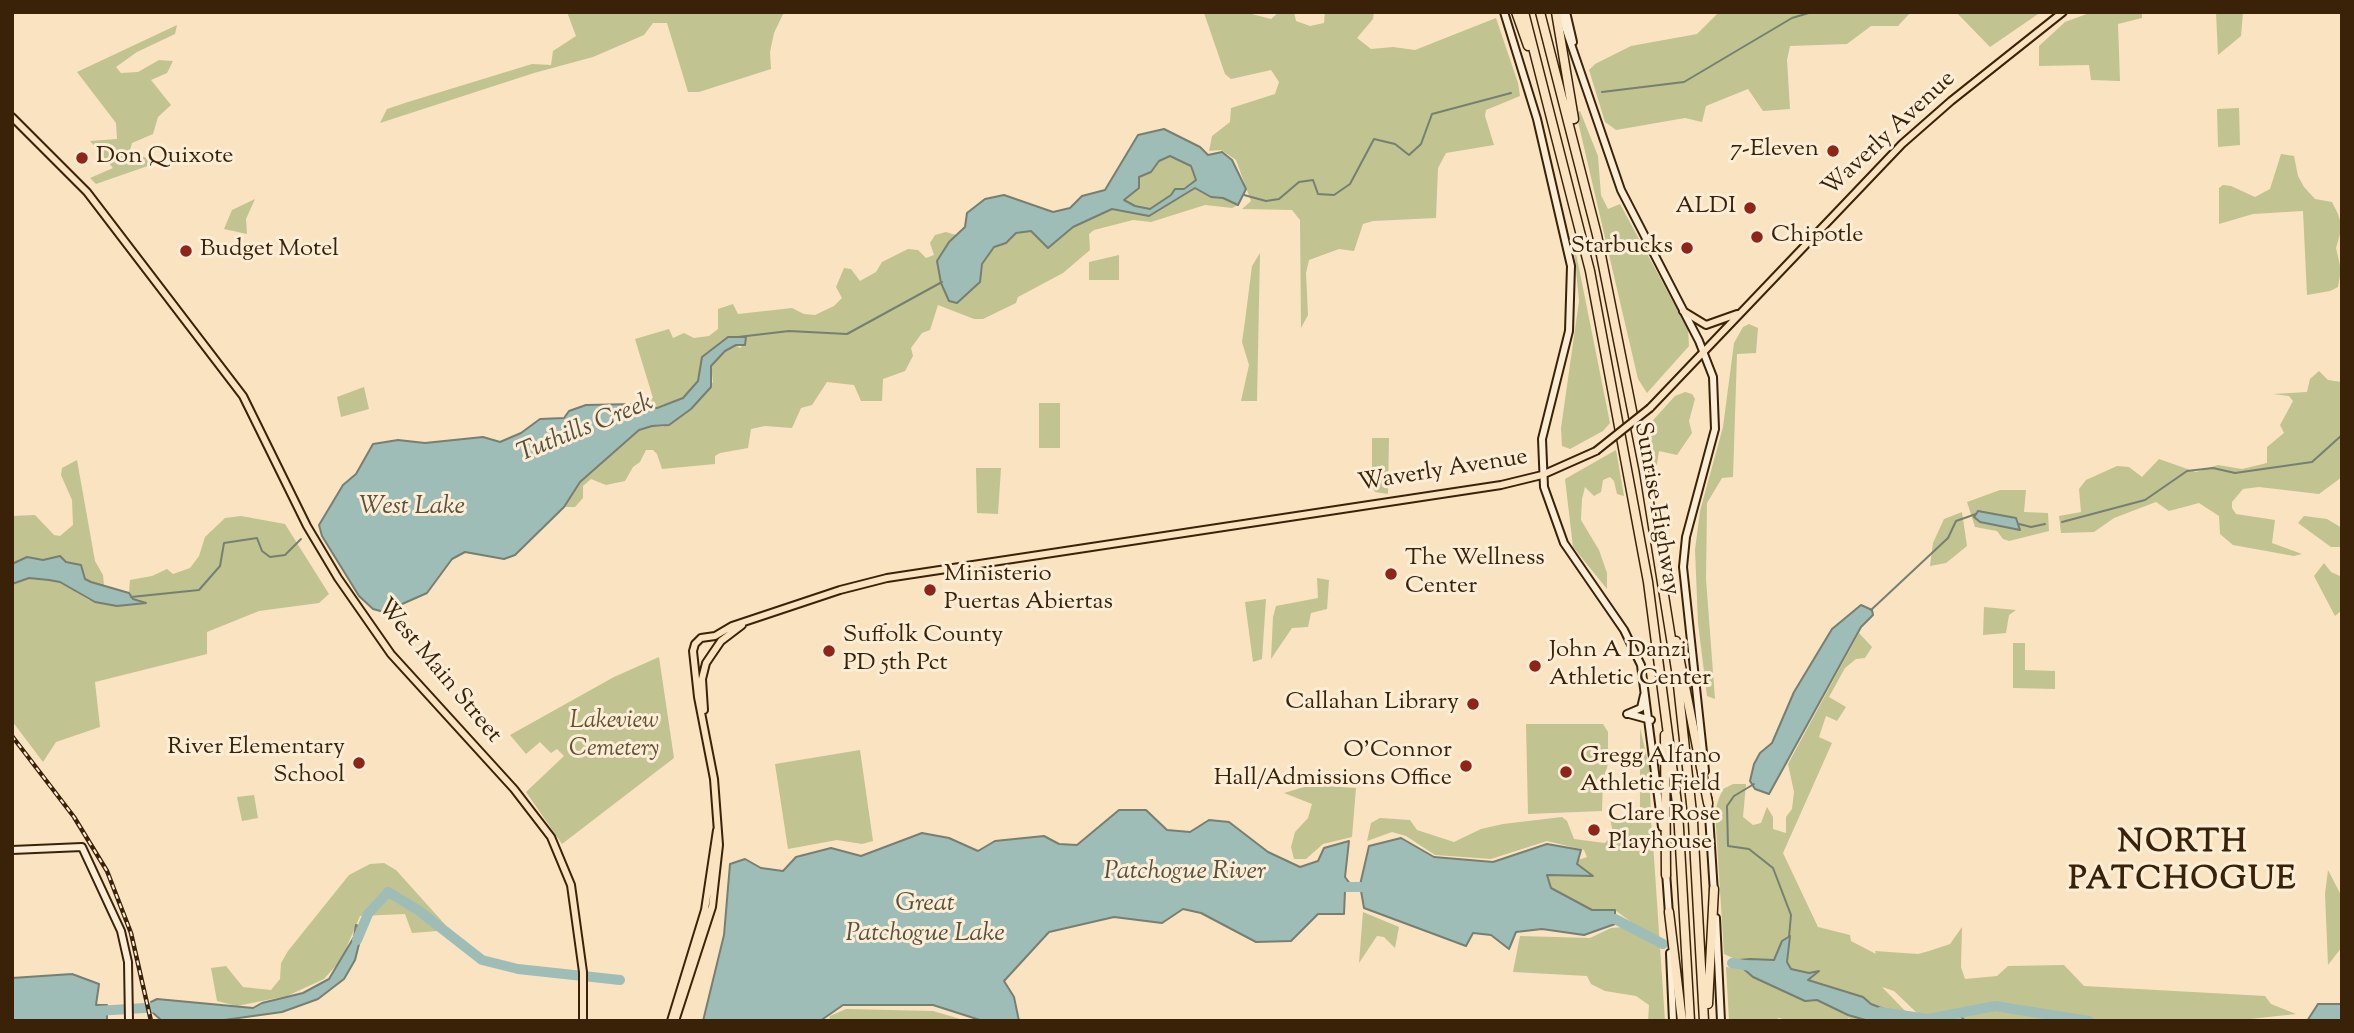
<!DOCTYPE html>
<style>
body{margin:0}
#map{position:relative;width:2354px;height:1033px;overflow:hidden;background:#fae3c1;font-family:"Sorts Mill Goudy",serif}
canvas{display:block}
.frame{position:absolute;inset:0;border:14px solid #3a2208;pointer-events:none}
</style>
<div id="map">
<canvas width="2354" height="1033"></canvas>
<div class="frame"></div>
</div>
<script>
const ctx = document.querySelector('canvas').getContext('2d');
ctx.lineJoin = 'round';
function fillPath(path, color) { ctx.fillStyle = color; ctx.fill(path, 'evenodd'); }
const shape = rows => new Path2D(rows.map(r => 'M' + r).join(''));
function stroke(path, color, width, dash) { ctx.strokeStyle = color; ctx.lineWidth = width; ctx.lineCap = dash ? 'butt' : 'round'; ctx.setLineDash(dash || []); ctx.stroke(path); }
function write(font, color, halo, rows, align = 'center') {
  ctx.font = font + ' "Sorts Mill Goudy",serif'; ctx.lineWidth = 6; ctx.setLineDash([]); ctx.textBaseline = 'middle'; ctx.strokeStyle = halo; ctx.fillStyle = color; for (const [text, x, y, turn = 0] of rows) {
    ctx.save(); ctx.translate(x, y); ctx.rotate((+turn || 0) * Math.PI / 180); ctx.textAlign = isNaN(turn) ? turn : align; if (halo) ctx.strokeText(text, 0, 0); ctx.fillText(text, 0, 0); ctx.restore();
  }
}
fillPath(shape([
 [567,12,784,12,774,33,770,52,771,69,699,92,688,92,667,23,653,23,644,35,593,57,534,73,380,123,387,109,408,102,532,64,551,65,553,51,576,36],
 [1244,12,1271,19,1279,12,1294,12,1296,21,1310,26,1324,23,1325,12,1374,12,1373,19,1357,38,1371,49,1393,47,1415,50,1496,18,1518,83,1520,96,1486,110,1485,116,1494,145,1446,153,1438,168,1436,218,1373,221,1363,224,1354,251,1339,249,1309,260,1306,273,1308,315,1301,328,1300,220,1292,210,1242,209,1251,201,1236,160,1221,150,1209,151,1212,136,1230,122,1231,108,1275,94,1279,82,1271,70,1231,79,1225,74,1204,13],
 [1719,12,1911,12,1898,26,1871,26,1847,44,1790,46,1787,60,1790,109,1763,111,1748,89,1706,106,1702,122,1685,118,1616,130,1605,122,1589,70,1595,64,1631,46,1697,34],
 [1956,12,2041,12,1990,47],
 [2092,12,2142,12,2142,18,2118,24,2120,81,2091,80,2089,65,2039,66,2039,46,2065,22],
 [2216,12,2243,12,2241,36,2218,55],
 [177,25,175,34,137,52,116,67,121,73,138,72,159,60,173,61,167,73,151,80,171,105,158,117,153,134,132,143,129,154,162,161,96,184,90,178,113,168,90,141,117,139,116,123,77,72],
 [2239,108,2240,145,2218,147,2217,109],
 [1580,111,1598,156,1601,195,1608,209,1620,204,1688,329,1689,346,1647,393,1638,379,1576,113],
 [2281,154,2294,156,2298,176,2304,187,2315,199,2332,202,2338,214,2342,227,2336,248,2341,270,2338,287,2330,291,2307,295,2303,211,2253,214,2219,224,2219,188,2223,185,2231,186,2255,197,2270,189],
 [1170,156,1191,166,1196,180,1150,209,1135,206,1123,199,1139,188,1138,177,1151,172,1159,161],
 [1196,188,1211,197,1223,198,1238,205,1232,208,1205,205,1151,222,1133,220,1094,230,1089,234,1090,250,1063,273,1018,297,1016,303,983,319,974,319,938,305,930,330,922,333,911,348,913,356,905,371,883,379,882,401,861,401,854,385,827,382,812,405,801,408,792,428,765,426,751,429,748,448,720,453,715,456,715,464,662,469,657,454,653,450,646,450,640,462,633,467,625,481,606,485,591,479,583,486,583,498,575,507,564,507,580,482,639,430,652,426,663,427,713,382,711,366,726,351,736,345,740,348,746,342,716,348,702,357,698,381,682,399,652,408,633,404,653,398,635,339,669,329,673,338,684,333,694,338,709,336,718,329,718,309,733,304,738,314,792,308,804,314,815,315,834,306,842,298,836,287,844,268,851,269,860,281,876,272,882,262,908,249,918,250,926,258,934,255,930,243,935,235,946,232,956,235,949,242,980,282,982,264,994,246,1006,243,1016,233,1031,231,1048,247,1073,227,1112,208,1149,215],
 [255,199,246,219,247,234,224,229,232,210],
 [1573,238,1610,423,1603,431,1570,449,1562,446,1561,428,1579,301],
 [1260,253,1257,401,1241,401,1249,365,1242,342,1245,321,1252,266],
 [1119,255,1119,280,1089,280,1089,262],
 [1749,324,1758,328,1756,353,1737,354,1733,477,1722,478,1707,503,1706,579,1715,699,1707,696,1698,623,1695,550,1700,511,1723,427,1734,343,1743,327],
 [2319,371,2328,380,2342,382,2342,477,2319,494,2259,487,2243,489,2232,502,2232,508,2236,514,2275,520,2272,543,2302,554,2294,556,2233,545,2220,534,2219,516,2199,503,2169,511,2156,502,2114,518,2094,532,2061,533,2059,516,2081,512,2079,489,2086,480,2117,466,2129,467,2142,477,2159,459,2196,472,2218,465,2242,469,2267,463,2267,447,2284,433,2280,425,2293,401,2289,396,2273,394,2307,392,2310,379],
 [364,387,369,409,341,417,337,397],
 [1685,392,1692,394,1695,399,1689,421,1692,433,1677,455,1659,451,1655,477,1645,429,1675,396],
 [1039,403,1060,403,1060,448,1039,448],
 [1372,438,1389,438,1388,494,1375,492,1372,486],
 [1616,450,1624,496,1617,494,1614,481,1610,477,1603,480,1601,492,1594,496,1585,487,1582,499,1581,520,1599,550,1607,573,1607,589,1573,547,1565,479],
 [77,460,95,561,103,575,104,586,85,579,83,569,74,563,54,558,43,560,27,557,12,564,12,516,35,515,54,535,60,536,73,525,72,500,61,475,62,468],
 [976,468,1001,468,998,514,977,513],
 [2000,490,2026,490,2024,512,2048,513,2049,531,2009,541,2003,539,1997,531,1975,527,1967,502],
 [1962,512,1967,546,1946,563,1930,566,1933,543,1944,519],
 [241,516,285,524,329,594,319,603,259,611,207,632,207,654,95,682,100,727,56,742,43,762,12,721,12,584,29,578,49,580,60,582,89,600,140,600,133,599,129,593,130,580,152,576,167,569,173,574,190,568,199,556,205,537,225,518],
 [2304,516,2327,519,2342,528,2342,547,2331,547,2298,523],
 [2324,563,2331,572,2342,577,2342,610,2335,616,2314,576],
 [1317,578,1329,580,1327,609,1311,613,1308,627,1292,628,1271,659,1273,617,1276,606,1318,598],
 [1266,599,1262,659,1253,662,1245,602],
 [1984,607,2016,610,2009,615,2006,633,1983,635],
 [1859,633,1872,647,1865,658,1856,659,1845,668,1829,697,1846,707,1837,721,1826,716,1819,737,1832,743,1783,853,1818,927,1850,935,1851,941,1876,954,1875,951,1918,954,1929,951,1950,944,1962,927,1961,967,1965,979,1997,976,2008,966,2064,965,2084,986,2265,996,2271,1004,2296,1014,2232,1021,1939,1021,1916,1012,1894,991,1882,987,1911,1017,1922,1021,1855,1021,1848,1018,1848,1021,1795,1021,1778,1018,1777,1021,1729,1021,1726,967,1737,968,1739,961,1724,954,1715,811,1719,798,1723,789,1733,784,1746,784,1743,817,1753,825,1761,823,1767,807,1773,817,1773,829,1786,833,1786,817,1792,809,1794,792,1788,764],
 [2013,643,2025,643,2025,670,2055,671,2055,689,2013,688],
 [659,657,674,758,562,844,526,792,564,756,557,749,551,753,540,742,526,754,510,735,614,677],
 [1526,724,1603,724,1608,732,1608,764,1603,781,1602,811,1528,814],
 [1640,728,1649,766,1652,841,1644,847,1653,843,1665,1021,1648,1021,1649,1005,1636,996,1605,991,1591,984,1587,976,1513,972,1520,936,1590,938,1611,928,1624,927,1642,938,1658,942,1615,910,1592,910,1551,889,1546,875,1592,875,1577,864,1578,860,1587,857,1584,850,1547,841,1491,859,1435,855,1406,836,1392,832,1367,841,1371,823,1380,818,1410,820,1417,830,1454,842,1481,829,1503,824,1562,817,1567,821,1574,839,1605,843,1613,833,1610,818,1617,821,1630,820,1640,808],
 [860,750,873,841,862,844,837,840,788,849,775,764],
 [1311,785,1356,788,1352,837,1323,844,1306,859,1294,859,1291,847,1295,832,1308,818,1312,804,1284,793],
 [254,795,258,818,242,821,237,797],
 [384,863,396,870,450,930,412,933,405,914,360,916,341,960,324,979,287,996,237,1006,217,1001,211,968,226,966,243,987,271,990,280,979,281,963,288,951,349,875,370,864],
 [2328,870,2342,897,2342,947,2328,965,2325,894],
 [1363,912,1399,927,1395,948,1384,937,1377,936,1359,963],
 [846,1009,933,1011,967,1021,829,1021,830,1016]
]), '#c1c391');
const water = shape([
 [1164,129,1200,147,1208,155,1222,152,1232,160,1246,189,1238,205,1223,198,1211,197,1195,188,1149,216,1112,209,1073,227,1048,248,1031,231,1016,233,1006,243,994,247,982,264,980,282,957,303,949,301,941,283,937,261,949,242,965,227,967,213,985,199,1004,195,1053,212,1070,208,1082,196,1105,190,1138,135,1164,129],
 [1170,156,1191,166,1196,180,1184,189,1175,189,1171,195,1150,209,1135,206,1124,200,1139,188,1139,177,1151,172,1159,161,1170,156],
 [728,337,746,337,745,345,736,345,725,351,711,366,711,387,691,409,669,425,652,426,639,430,580,482,564,507,515,555,504,559,465,552,452,559,427,593,384,612,373,609,359,596,322,536,319,525,343,485,356,474,373,444,398,440,425,443,483,437,500,442,521,433,540,419,564,418,569,411,586,405,633,404,657,408,683,398,698,381,702,357,728,337],
 [1978,511,2016,518,2020,530,1980,522,1974,517,1978,511],
 [60,556,66,562,81,565,85,579,91,582,129,593,133,599,146,603,117,606,95,602,60,582,49,580,29,578,12,584,12,564,27,557,43,560,60,556],
 [1861,605,1872,610,1873,615,1861,627,1769,794,1755,789,1750,781,1754,764,1760,753,1772,743,1794,692,1832,629,1861,605],
 [1119,810,1146,810,1167,830,1190,832,1209,820,1229,822,1268,852,1300,867,1318,861,1324,848,1349,841,1345,877,1351,885,1345,891,1344,914,1318,914,1291,941,1256,942,1201,913,1183,909,1162,923,1114,917,1049,932,1004,981,1014,997,1019,1021,983,1021,933,1005,843,1005,820,1021,703,1021,724,935,730,864,745,859,761,868,783,871,796,857,831,848,861,856,922,833,949,838,978,851,995,841,1044,836,1059,844,1077,845,1119,810],
 [1401,838,1434,857,1493,862,1547,844,1581,850,1577,864,1593,876,1547,875,1551,888,1592,910,1615,910,1615,924,1584,935,1542,929,1516,932,1509,949,1491,935,1473,933,1466,946,1364,908,1360,885,1369,846,1401,838],
 [356,925,363,928,355,960,344,979,318,999,282,1012,217,1021,162,1021,151,1011,151,1002,157,999,253,1008,262,1003,303,993,329,979,354,937,356,925],
 [1790,936,1787,962,1791,969,1809,973,1819,971,1808,980,1863,997,1871,1004,1889,1011,1896,1021,1869,1021,1848,1015,1817,1000,1805,1001,1753,977,1738,964,1739,960,1750,959,1774,960,1782,941,1790,936],
 [72,974,99,984,96,1005,107,1005,107,1021,12,1021,12,978,72,974],
 [2318,1004,2342,1004,2342,1021,2307,1021,2318,1004]
]);
fillPath(water, '#9fbdb7');
stroke(water, '#777f71', 2);
stroke(shape([
 [1602,92,1684,82,1792,18,1812,12],
 [1244,195,1266,201,1279,199,1299,182,1313,180,1318,194,1334,195,1350,184,1374,139,1395,144,1409,155,1421,144,1432,114,1511,93],
 [738,337,789,331,847,334,942,282],
 [2062,522,2145,500,2187,471,2213,468,2235,473,2312,462,2342,435],
 [2019,524,2031,527,2045,524],
 [131,597,199,590,220,566,224,543,257,538,262,551,270,557,285,555,301,539],
 [1871,610,1948,538,1956,521,1976,514],
 [1754,784,1734,796,1727,806,1728,846,1749,849,1773,868,1791,915,1789,937],
 [1958,1013,1965,1021]
]), '#777f71', 2);
stroke(shape([
 [1340,887,1374,887],
 [1603,918,1615,919,1663,944],
 [357,940,368,914,388,892,418,910,482,960,518,969,620,980],
 [1732,963,1751,966],
 [96,1011,161,1007],
 [1880,1012,1928,1019,1995,1006,2089,1021]
]), '#9fbdb7', 10);
const secondary = shape([
 [1504,12,1537,119,1571,266,1569,331,1542,439,1544,487,1564,543,1624,630,1641,665,1662,827],
 [1560,12,1621,190,1699,341,1713,377,1715,429,1686,537,1683,567,1705,771],
 [1566,12,1573,42],
 [1627,714,1641,708,1644,695],
 [1629,714,1651,720],
 [1708,799,1714,893],
 [12,850,82,847,121,931,128,962,129,1021],
 [1666,872,1669,914],
 [1716,918,1721,1021],
 [1670,953,1673,1021]
]);
const primary = shape([
 [12,117,87,192,243,396,307,526,338,578,391,654,514,789,551,837,571,885,583,972,583,1021],
 [1683,311,1706,325,1737,314],
 [1650,408,1902,144,1951,101,2063,12],
 [704,710,702,679,706,663,721,641,742,625],
 [671,1021,705,910,717,830],
 [675,1021,712,907,719,845,714,779,698,697,693,651,695,644,701,638,715,636,732,626,840,590,887,578,1501,485,1542,475,1596,451]
]);
const highway = shape([
 [1516,12,1528,46],
 [1524,12,1590,271,1648,582,1678,811,1690,1021],
 [1540,12,1597,235,1644,471,1677,676,1693,822,1704,1021],
 [1556,12,1574,119],
 [1676,641,1708,803],
 [1665,735,1666,875],
 [1669,912,1682,1021],
 [1708,1004,1714,889]
]);
stroke(secondary, '#3a2208', 10);
stroke(primary, '#3a2208', 10);
stroke(highway, '#3a2208', 11);
stroke(secondary, '#fcedd7', 6);
stroke(primary, '#fae3c1', 6);
stroke(highway, '#fae3c1', 8);
const rail = shape([
 [12,736,74,817,107,871,131,933,151,1021]
]);
stroke(rail, '#3a2208', 4.5);
stroke(rail, '#fcedd7', 2, [5]);
const primaryBridge = shape([
 [1596,451,1650,408]
]);
stroke(primaryBridge, '#3a2208', 10, []);
stroke(primaryBridge, '#fae3c1', 6);
for (const [x, y, r, color] of [
 [1833,151,7,"#8f2418"],
 [82,158,7,"#8f2418"],
 [1750,208,7,"#8f2418"],
 [1757,237,7,"#8f2418"],
 [1687,248,7,"#8f2418"],
 [186,251,7,"#8f2418"],
 [1391,574,7,"#8f2418"],
 [930,590,7,"#8f2418"],
 [829,651,7,"#8f2418"],
 [1535,666,7,"#8f2418"],
 [1473,704,7,"#8f2418"],
 [359,763,7,"#8f2418"],
 [1466,766,7,"#8f2418"],
 [1566,772,7,"#8f2418"],
 [1594,830,7,"#8f2418"]
]) { const dot = new Path2D(); dot.arc(x, y, r, 0, 2 * Math.PI); ctx.fillStyle = color; ctx.fill(dot); stroke(dot, '#fcedd7', 2.5); }
write('24px', '#3a2208', '#fcedd7', [
 ["Waverly Avenue",1890,135,-43],
 ["Waverly Avenue",1443,472,-9],
 ["Sunrise Highway",1655,509,80],
 ["West Main Street",438,672,50]
]);
write('24px', '#3a2208', '#fcedd7', [
 ["7-Eleven",1819,151,"right"],
 ["Don Quixote",96,158],
 ["ALDI",1736,208,"right"],
 ["Chipotle",1771,237],
 ["Starbucks",1673,248,"right"],
 ["Budget Motel",200,251],
 ["The Wellness",1405,560],
 ["Center",1405,588],
 ["Ministerio",944,576],
 ["Puertas Abiertas",944,604],
 ["Suffolk County",843,637],
 ["PD 5th Pct",843,665],
 ["John A Danzi",1549,652],
 ["Athletic Center",1549,680],
 ["Callahan Library",1459,704,"right"],
 ["River Elementary",345,749,"right"],
 ["School",345,777,"right"],
 ["O'Connor",1452,752,"right"],
 ["Hall/Admissions Office",1452,780,"right"],
 ["Gregg Alfano",1580,758],
 ["Athletic Field",1580,786],
 ["Clare Rose",1608,816],
 ["Playhouse",1608,844]
], 'left');
write('italic 24px', '#625231', '#fcedd7', [
 ["Lakeview",614,723],
 ["Cemetery",614,751]
]);
write('italic 26px', '#58503d', '#fcedd7', [
 ["Tuthills Creek",586,430,-22],
 ["West Lake",412,509],
 ["Patchogue River",1185,874],
 ["Great",925,906],
 ["Patchogue Lake",925,936]
]);
ctx.letterSpacing = '2px';
write('bold 32px', '#3a2208', '#fcedd7', [
 ["NORTH",2183,846],
 ["PATCHOGUE",2183,883]
]);
ctx.letterSpacing = '0px';
</script>
